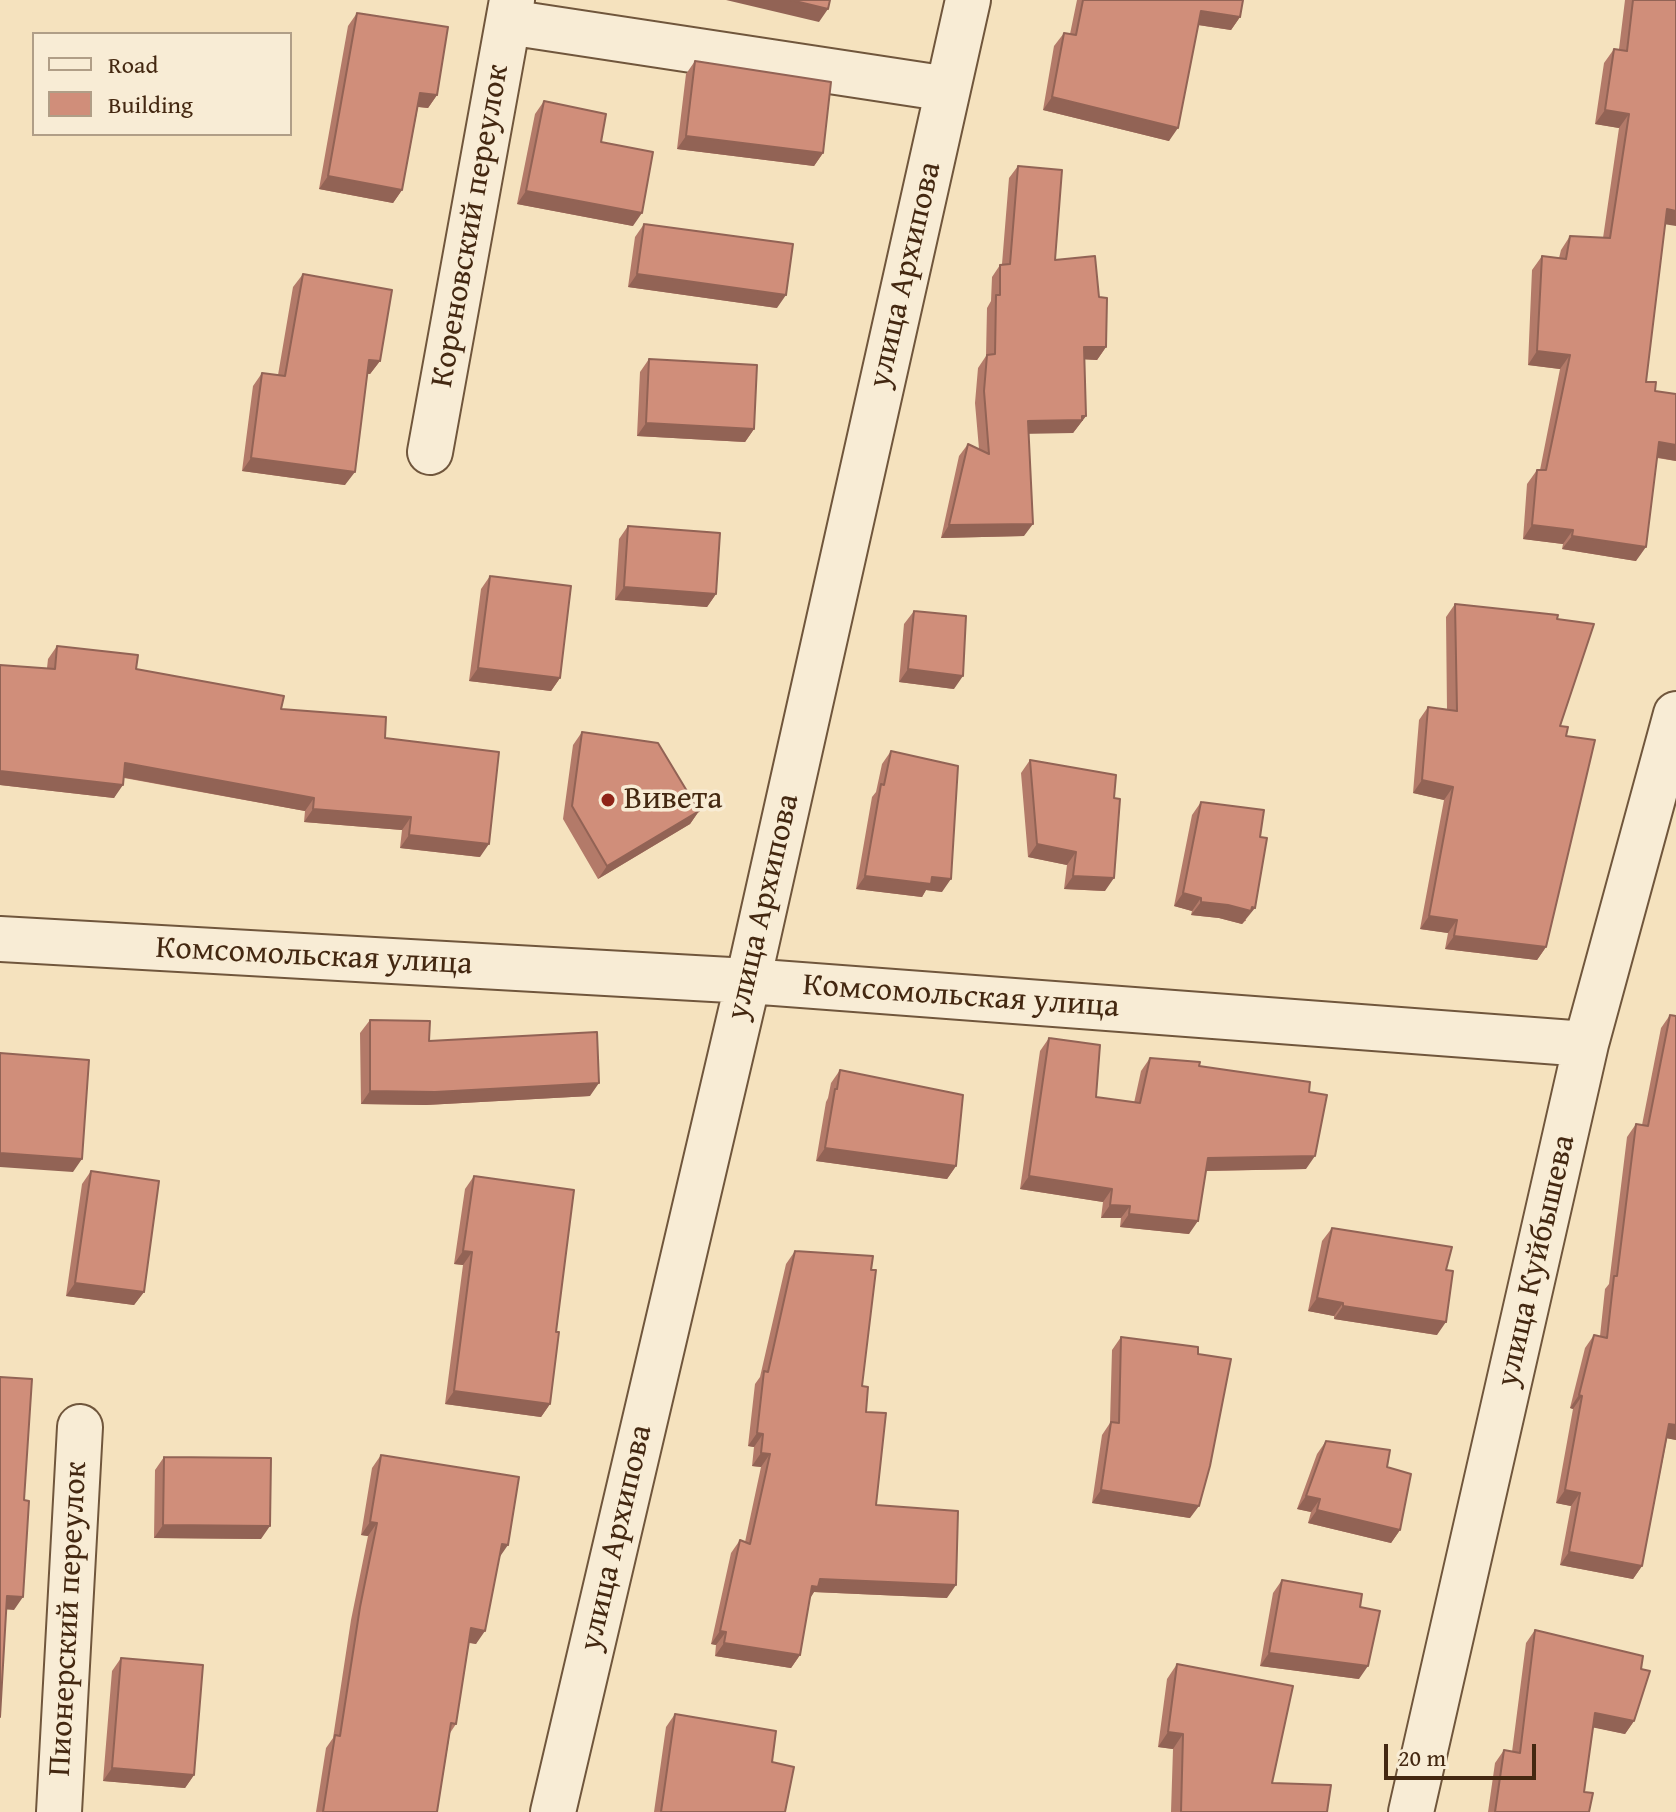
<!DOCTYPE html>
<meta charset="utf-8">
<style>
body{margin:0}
#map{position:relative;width:1676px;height:1812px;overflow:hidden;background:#f5e2be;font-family:"Gentium Book Plus",serif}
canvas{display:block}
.legend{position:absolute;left:32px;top:32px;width:260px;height:104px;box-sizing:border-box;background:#f8ecd5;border:2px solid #b09e87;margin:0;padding:10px 14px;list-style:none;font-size:24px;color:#442811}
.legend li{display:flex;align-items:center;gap:16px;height:40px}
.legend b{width:40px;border:2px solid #b09e87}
.scale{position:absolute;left:1384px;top:1744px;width:152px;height:36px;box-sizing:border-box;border:4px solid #442811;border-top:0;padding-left:10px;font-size:24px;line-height:28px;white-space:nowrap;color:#442811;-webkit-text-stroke:6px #f8ecd5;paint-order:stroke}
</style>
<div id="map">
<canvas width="1676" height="1812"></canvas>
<ul class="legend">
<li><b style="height:10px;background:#f8ecd5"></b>Road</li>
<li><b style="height:22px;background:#d08e7a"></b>Building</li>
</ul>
<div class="scale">20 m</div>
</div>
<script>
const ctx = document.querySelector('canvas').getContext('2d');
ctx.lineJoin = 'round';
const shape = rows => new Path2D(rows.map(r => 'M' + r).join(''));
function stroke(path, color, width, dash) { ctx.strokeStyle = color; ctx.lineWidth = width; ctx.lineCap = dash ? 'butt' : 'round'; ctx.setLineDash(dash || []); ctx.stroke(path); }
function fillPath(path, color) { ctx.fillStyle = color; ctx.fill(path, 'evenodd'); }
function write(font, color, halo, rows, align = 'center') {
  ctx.font = font + ' "Gentium Book Plus",serif'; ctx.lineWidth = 7; ctx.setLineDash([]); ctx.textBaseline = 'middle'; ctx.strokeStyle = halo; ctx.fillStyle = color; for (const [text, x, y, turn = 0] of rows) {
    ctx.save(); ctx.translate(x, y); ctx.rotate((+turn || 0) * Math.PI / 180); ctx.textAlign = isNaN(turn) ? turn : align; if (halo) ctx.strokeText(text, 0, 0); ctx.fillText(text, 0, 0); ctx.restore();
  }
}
const street = shape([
 [508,22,948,89],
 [430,452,512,0],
 [0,939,748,981,1586,1044],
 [59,1812,80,1427],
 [553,1812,748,981,968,0],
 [1411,1812,1586,1044,1676,714]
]);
stroke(street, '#70563c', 48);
stroke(street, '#f8ecd5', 44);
fillPath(shape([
 [1077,0,1243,0,1240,17,1231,30,1198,25,1169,141,1043,110,1054,46,1064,33,1070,34],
 [1625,0,1676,0,1665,224,1646,382,1655,391,1676,394,1676,461,1657,458,1636,561,1562,549,1563,544,1523,539,1527,484,1537,470,1540,470,1560,369,1528,365,1532,270,1542,256,1559,258,1561,250,1570,236,1603,238,1619,128,1595,124,1604,63,1614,49,1619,49],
 [357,13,437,95,428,108,418,107,402,190,393,203,319,189,348,26],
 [695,61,823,153,814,166,677,149,686,74],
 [544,101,601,142,633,226,517,204,535,114],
 [1018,166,1055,260,1099,297,1106,347,1097,360,1084,359,1086,416,1073,433,1029,433,1024,536,941,538,959,456,968,444,979,449,975,403,978,368,986,356,987,308,991,301,992,277,1000,265,1002,264,1009,178],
 [644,224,777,308,628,287,635,237],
 [303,274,380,361,370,374,367,374,345,485,242,471,253,386,262,373,278,375,293,287],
 [649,359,754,429,745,442,637,436,640,372],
 [628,526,716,594,707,607,615,600,619,539],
 [490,576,560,678,551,691,469,681,481,589],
 [1455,604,1557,619,1560,726,1546,947,1537,960,1445,949,1448,933,1420,929,1444,800,1413,793,1419,720,1428,707,1447,710,1446,617],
 [914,611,954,689,899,682,904,624],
 [57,646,136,669,385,738,480,857,400,848,402,830,304,822,305,811,124,778,114,798,0,785,0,665,47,668,48,659],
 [582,732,699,811,690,824,598,879,563,819,573,745],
 [891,751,942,892,926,890,922,897,856,889,872,797,876,792,882,764],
 [1030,760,1114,798,1105,891,1064,889,1067,865,1028,857,1021,773],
 [1201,802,1246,921,1245,921,1242,924,1219,918,1191,915,1192,911,1174,906,1192,815],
 [1670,1015,1676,1016,1676,1440,1667,1438,1642,1566,1633,1579,1560,1565,1571,1506,1556,1503,1573,1409,1570,1408,1585,1348,1594,1335,1600,1336,1605,1289,1609,1284,1627,1137,1636,1124,1642,1125,1661,1028],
 [370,1020,429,1041,590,1096,426,1105,361,1104,360,1033],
 [1049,1038,1096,1097,1134,1103,1141,1071,1150,1058,1199,1066,1306,1169,1206,1171,1189,1234,1120,1227,1121,1218,1101,1218,1103,1202,1020,1189,1040,1051],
 [840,1070,956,1166,947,1179,816,1161,826,1102,828,1098,831,1083],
 [91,1171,144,1292,134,1305,66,1296,82,1184],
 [474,1176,556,1332,550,1404,541,1417,445,1404,463,1265,454,1264,465,1189],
 [1332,1228,1446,1270,1437,1335,1334,1319,1334,1316,1308,1311,1322,1241],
 [795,1251,871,1270,862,1386,876,1505,947,1598,814,1592,810,1598,800,1655,791,1668,715,1656,716,1645,711,1644,731,1553,740,1540,745,1542,761,1467,752,1466,754,1447,748,1446,755,1384,760,1377,786,1264],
 [1121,1337,1198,1354,1190,1518,1092,1503,1102,1435,1110,1423,1112,1350],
 [1326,1441,1387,1467,1400,1530,1391,1543,1308,1523,1311,1512,1297,1509,1317,1454],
 [381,1455,500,1555,476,1644,469,1643,456,1724,450,1733,437,1812,316,1812,326,1748,333,1738,351,1620,368,1536,361,1535,372,1468],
 [164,1457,261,1539,154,1538,155,1470],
 [1282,1580,1360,1607,1359,1679,1260,1666,1273,1593],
 [1535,1630,1634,1721,1625,1734,1593,1727,1584,1792,1589,1812,1488,1812,1495,1763,1504,1750,1512,1752,1526,1643],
 [121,1658,194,1775,185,1788,103,1781,112,1671],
 [1177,1664,1272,1783,1327,1812,1171,1812,1173,1749,1158,1747,1167,1679],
 [675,1714,772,1762,785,1812,654,1812,666,1727]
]), '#b37a69');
fillPath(shape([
 [726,0,791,0,828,9,819,22],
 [1201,11,1240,17,1231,30,1192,24],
 [420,93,437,95,428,108,411,106],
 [1052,97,1178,128,1169,141,1043,110],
 [1605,110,1629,114,1619,128,1595,124],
 [686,136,823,153,814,166,677,149],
 [328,176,402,190,393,203,319,189],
 [526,191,642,213,633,226,517,204],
 [1667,209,1676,211,1676,226,1657,223],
 [637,274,786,295,777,308,628,287],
 [1084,347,1106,347,1097,360,1076,359],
 [1537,351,1570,355,1560,369,1528,365],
 [369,360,380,361,370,374,360,372],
 [1086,416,1073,433,1020,434,1028,421],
 [646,423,754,429,745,442,637,436],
 [1659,442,1676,445,1676,461,1650,456],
 [251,458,355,472,345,485,242,471],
 [1033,524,1024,536,941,538,949,525],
 [1532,525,1573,530,1563,544,1523,539],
 [1572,536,1646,547,1636,561,1562,549],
 [624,587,716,594,707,607,615,600],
 [478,668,560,678,551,691,469,681],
 [908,669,963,676,954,689,899,682],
 [125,763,314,798,305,811,116,776],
 [0,771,123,785,114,798,0,785],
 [1422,780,1453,787,1444,800,1413,793],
 [313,809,411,817,402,830,304,822],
 [699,811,690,824,598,879,607,866],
 [409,835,489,844,480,857,400,848],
 [1037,844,1076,852,1067,865,1028,857],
 [865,876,932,877,951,879,942,892,926,890,922,897,856,889],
 [1073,876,1114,878,1105,891,1064,889],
 [1183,893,1201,898,1192,911,1174,906],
 [1201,902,1252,907,1255,908,1242,924,1219,918,1191,915],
 [1429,916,1457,920,1448,933,1420,929],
 [1454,936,1546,947,1537,960,1445,949],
 [599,1083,590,1096,426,1105,361,1104,370,1091],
 [825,1148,956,1166,947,1179,816,1161],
 [0,1153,82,1159,73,1172,0,1167],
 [1315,1156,1306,1169,1199,1171,1208,1158],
 [1029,1176,1112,1189,1103,1202,1020,1189],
 [1110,1205,1130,1206,1121,1218,1101,1218],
 [1129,1214,1198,1221,1189,1234,1120,1227],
 [463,1251,472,1252,463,1265,454,1264],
 [75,1283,144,1292,134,1305,66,1296],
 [1317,1298,1343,1303,1334,1316,1308,1311],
 [1343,1306,1446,1322,1437,1335,1334,1319],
 [454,1391,550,1404,541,1417,445,1404],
 [1579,1395,1582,1396,1573,1409,1570,1408],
 [1669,1424,1676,1425,1676,1440,1660,1437],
 [757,1433,763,1434,754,1447,748,1446],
 [761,1453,770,1454,761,1467,752,1466],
 [1101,1490,1199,1506,1190,1518,1092,1503],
 [1565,1490,1580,1493,1571,1506,1556,1503],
 [1306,1496,1320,1499,1311,1512,1297,1509],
 [1317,1510,1400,1530,1391,1543,1308,1523],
 [370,1522,377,1523,368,1536,361,1535],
 [163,1525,270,1526,261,1539,154,1538],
 [502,1544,508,1545,499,1558],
 [1569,1552,1642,1566,1633,1579,1560,1565],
 [820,1579,956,1585,947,1598,814,1592,809,1600,812,1586],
 [7,1596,23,1597,14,1610,0,1609],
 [471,1628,485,1631,476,1644,462,1641],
 [720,1631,726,1632,716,1645,711,1644],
 [724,1643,800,1655,791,1668,715,1656],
 [1269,1653,1368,1666,1359,1679,1260,1666],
 [1595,1713,1634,1721,1625,1734,1586,1726],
 [1168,1732,1183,1734,1173,1749,1158,1747],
 [112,1768,194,1775,185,1788,103,1781]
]), '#926355');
const building = shape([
 [791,0,830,0,828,9,791,0],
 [1083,0,1243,0,1240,17,1201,11,1178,128,1052,97,1064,33,1076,35,1083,0],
 [1633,0,1676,0,1676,211,1667,209,1646,382,1656,382,1655,391,1676,394,1676,445,1659,442,1646,547,1572,536,1573,530,1532,525,1537,470,1546,470,1570,355,1537,351,1542,256,1566,259,1570,236,1610,238,1629,114,1605,110,1614,49,1627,51,1633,0],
 [357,13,448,27,437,95,420,93,402,190,328,176,357,13],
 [695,61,831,82,823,153,686,136,695,61],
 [544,101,606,114,601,142,653,152,642,213,526,191,544,101],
 [1018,166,1062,170,1055,260,1095,256,1099,297,1107,298,1106,347,1084,347,1086,416,1082,416,1082,420,1028,421,1033,524,949,525,968,444,989,454,984,391,987,355,995,354,996,295,1000,295,1000,265,1010,264,1018,166],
 [644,224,793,244,786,295,637,274,644,224],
 [303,274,392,290,380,361,369,360,355,472,251,458,262,373,285,376,303,274],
 [649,359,757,365,754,429,646,423,649,359],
 [628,526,720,533,716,594,624,587,628,526],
 [490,576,571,586,560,678,478,668,490,576],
 [1455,604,1558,615,1557,619,1594,624,1560,726,1568,727,1566,736,1595,740,1546,947,1454,936,1457,920,1429,916,1453,787,1422,780,1428,707,1457,711,1455,604],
 [914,611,966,616,963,676,908,669,914,611],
 [57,646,138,655,136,669,284,696,281,709,386,717,385,738,499,752,489,844,409,835,411,817,313,809,314,798,125,763,123,785,0,771,0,665,55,669,57,646],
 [582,732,658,743,699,811,607,866,572,806,582,732],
 [891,751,958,766,951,879,932,877,931,884,865,876,881,784,884,785,891,751],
 [1030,760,1116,775,1114,798,1120,799,1114,878,1073,876,1076,852,1037,844,1030,760],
 [1201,802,1264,810,1260,837,1267,838,1255,908,1252,907,1251,911,1228,905,1201,902,1201,898,1183,893,1201,802],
 [1670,1015,1676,1016,1676,1425,1669,1424,1642,1566,1569,1552,1580,1493,1565,1490,1582,1396,1579,1395,1594,1335,1607,1338,1614,1276,1617,1276,1636,1124,1648,1126,1670,1015],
 [370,1020,430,1021,429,1041,597,1032,599,1083,435,1092,370,1091,370,1020],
 [1049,1038,1100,1045,1096,1097,1140,1103,1150,1058,1200,1062,1199,1066,1310,1082,1309,1092,1327,1095,1315,1156,1208,1158,1198,1221,1129,1214,1130,1206,1110,1205,1112,1189,1029,1176,1049,1038],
 [0,1053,89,1060,82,1159,0,1153,0,1053],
 [840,1070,963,1095,956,1166,825,1148,835,1089,837,1089,840,1070],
 [91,1171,159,1181,144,1292,75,1283,91,1171],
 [474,1176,574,1190,556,1332,559,1332,550,1404,454,1391,472,1252,463,1251,474,1176],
 [1332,1228,1452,1247,1446,1270,1453,1271,1446,1322,1343,1306,1343,1303,1317,1298,1332,1228],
 [795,1251,873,1256,871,1270,876,1270,862,1386,868,1387,866,1412,886,1413,876,1505,958,1511,956,1585,820,1579,818,1587,812,1586,800,1655,724,1643,726,1632,720,1631,740,1540,750,1544,770,1454,761,1453,763,1434,757,1433,764,1371,768,1372,795,1251],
 [1121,1337,1198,1347,1198,1354,1231,1359,1210,1466,1199,1506,1101,1490,1111,1422,1119,1423,1121,1337],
 [0,1377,32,1379,24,1500,29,1501,23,1597,7,1596,0,1717,0,1377],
 [1326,1441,1390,1450,1387,1467,1411,1474,1400,1530,1317,1510,1320,1499,1306,1496,1326,1441],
 [381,1455,519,1477,508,1545,502,1544,485,1631,471,1628,456,1724,451,1723,437,1812,323,1812,335,1735,340,1736,360,1607,377,1523,370,1522,381,1455],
 [164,1457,271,1458,270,1526,163,1525,164,1457],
 [1282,1580,1362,1594,1360,1607,1380,1611,1368,1666,1269,1653,1282,1580],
 [1535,1630,1643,1656,1641,1669,1650,1671,1634,1721,1595,1713,1584,1792,1593,1793,1589,1812,1495,1812,1504,1750,1520,1753,1535,1630],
 [121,1658,203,1665,194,1775,112,1768,121,1658],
 [1177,1664,1293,1686,1272,1783,1331,1785,1327,1812,1181,1812,1183,1734,1168,1732,1177,1664],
 [675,1714,776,1731,772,1762,794,1767,785,1812,661,1812,675,1714]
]);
fillPath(building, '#d08e7a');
stroke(building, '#926355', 2);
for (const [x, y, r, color] of [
 [608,800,8,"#8f2418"]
]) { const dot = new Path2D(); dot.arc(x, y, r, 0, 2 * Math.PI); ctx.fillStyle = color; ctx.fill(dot); stroke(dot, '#f8ecd5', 3); }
write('32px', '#442811', '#f8ecd5', [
 ["Кореновский переулок",471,226,-80],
 ["улица Архипова",906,275,-77],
 ["улица Архипова",764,907,-77],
 ["Комсомольская улица",314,957,3],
 ["Комсомольская улица",961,997,4],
 ["улица Куйбышева",1537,1261,-77],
 ["улица Архипова",617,1538,-77],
 ["Пионерский переулок",69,1619,-87]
]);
write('32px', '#442811', '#f8ecd5', [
 ["Вивета",624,800]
], 'left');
</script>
